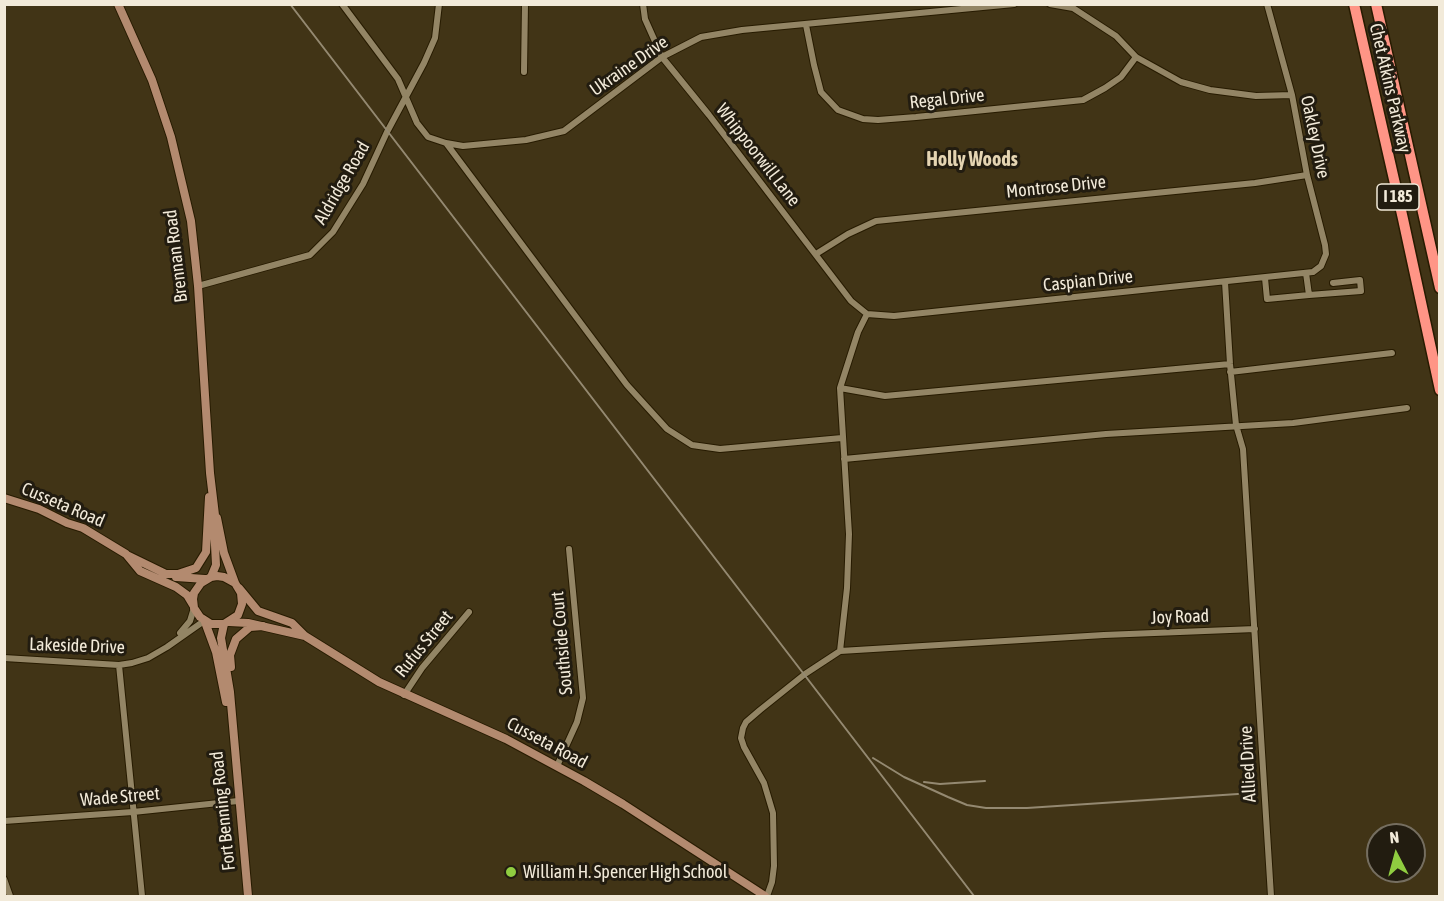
<!DOCTYPE html>
<style>
body{margin:0}
#map{position:relative;width:1444px;height:901px;overflow:hidden;background:#413416;font-family:"Asap Condensed",sans-serif}
canvas{display:block}
.frame{position:absolute;inset:0;border:6px solid #f2ead9;pointer-events:none}
.north{position:absolute;left:1366px;top:823px;width:60px;height:60px;box-sizing:border-box;background:#221c10;border:2px solid #756e60;border-radius:50%;rotate:354deg;font-size:16px;font-weight:700;line-height:24px;text-align:center;color:#f2ead9}
.north::after{content:'';display:block;margin:auto;width:21px;height:27px;background:#90cd40;clip-path:polygon(50% 0,100% 100%,50% 72%,0 100%)}
</style>
<div id="map">
<canvas width="1444" height="901"></canvas>
<div class="frame"></div>
<div class="north">N</div>
</div>
<script>
const ctx = document.querySelector('canvas').getContext('2d');
ctx.lineJoin = 'round';
const shape = rows => new Path2D(rows.map(r => 'M' + r).join(''));
function stroke(path, color, width, dash) { ctx.strokeStyle = color; ctx.lineWidth = width; ctx.lineCap = dash ? 'butt' : 'round'; ctx.setLineDash(dash || []); ctx.stroke(path); }
function write(font, color, halo, rows, align = 'center') {
  ctx.font = font + ' "Asap Condensed",sans-serif'; ctx.lineWidth = 6; ctx.setLineDash([]); ctx.textBaseline = 'middle'; ctx.strokeStyle = halo; ctx.fillStyle = color; for (const [text, x, y, turn = 0] of rows) {
    ctx.save(); ctx.translate(x, y); ctx.rotate((+turn || 0) * Math.PI / 180); ctx.textAlign = isNaN(turn) ? turn : align; if (halo) ctx.strokeText(text, 0, 0); ctx.fillText(text, 0, 0); ctx.restore();
  }
}
const street = shape([
 [342,4,398,79,417,123,428,137,446,143,627,385,667,429,692,445,720,449,842,438],
 [643,4,645,19,662,57,709,115,851,301,867,314],
 [1050,4,1073,8,1116,36,1136,57,1181,82,1210,90,1256,96,1292,95],
 [806,25,814,65,821,92,838,110,863,119,878,120,916,117,1083,100,1105,88,1121,77,1136,57],
 [524,72,525,4],
 [446,143,463,146,526,140,564,131,662,57,701,37,742,30,1014,4],
 [816,254,848,234,876,221,1255,183,1307,175],
 [1265,278,1267,299,1309,295,1306,273],
 [1225,282,1230,364,1236,425,1243,449,1271,896],
 [198,286,310,255,333,232,363,184,387,132,424,63,435,38,439,4],
 [1309,295,1361,291,1360,280,1333,283],
 [867,314,894,316,1313,272,1321,266,1326,254,1325,245,1307,175,1292,95,1267,4],
 [1230,372,1392,353],
 [840,388,885,396,1230,364],
 [844,459,1106,434,1293,423,1407,408],
 [180,633,190,621,194,608],
 [840,651,847,588,849,534,840,388,858,332,867,314],
 [4,658,119,665,132,663,148,658,167,647,204,621],
 [119,665,142,896],
 [404,695,422,668,469,612],
 [557,766,577,722,583,698,569,549],
 [4,821,133,812,238,801],
 [4,879,10,896],
 [767,896,772,882,774,866,773,813,764,783,744,747,741,738,743,728,746,722,760,710,805,674,840,651,1104,635,1255,629]
]);
const secondary = shape([
 [118,4,152,80,171,137,191,221,198,286,210,473,215,515,214,525,216,565,211,577],
 [4,498,39,509,67,523,83,528,126,554,140,571,176,587,187,595,193,605],
 [217,518,224,553,235,583,241,593,242,604,238,615,224,624,211,624,200,617,194,608,193,599,194,593,201,583,211,577,217,576,224,577,235,583],
 [129,556,166,574,178,574,196,568,206,552,209,497],
 [176,577,205,579],
 [239,588,258,611,292,623,305,636,379,682,506,739,584,781,623,804,765,896],
 [205,622,216,652,226,702],
 [229,622,248,623,305,636],
 [224,624,221,638,230,692,248,896],
 [231,667,230,655,236,639,250,627,263,626]
]);
const highway = shape([
 [1354,4,1403,219,1440,390],
 [1376,4,1440,288]
]);
stroke(street, '#271b00', 8);
stroke(secondary, '#271b00', 10);
stroke(highway, '#271b00', 13);
stroke(street, '#938565', 6);
stroke(secondary, '#b38a6f', 8);
stroke(highway, '#ff9586', 10);
stroke(shape([
 [290,4,974,896],
 [873,758,904,777,948,797,967,805,986,808,1027,808,1238,794],
 [924,782,940,784,985,781]
]), '#948971', 2);
for (const [x, y, r, color] of [
 [511,872,6,"#90cd40"]
]) { const dot = new Path2D(); dot.arc(x, y, r, 0, 2 * Math.PI); ctx.fillStyle = color; ctx.fill(dot); stroke(dot, '#221c10', 2); }
for (const [x, y, w] of [
 [1398,197,42]
]) { const box = new Path2D(); box.roundRect(x - w / 2, y - 13, w, 26, 4.5); ctx.fillStyle = '#221c10'; ctx.fill(box); stroke(box, '#f2ead9', 1.5); }
write('bold 16px', '#f2ead9', null, [
 ["I 185",1398,197]
]);
write('18px', '#f2ead9', '#221c10', [
 ["Ukraine Drive",629,66,-35],
 ["Chet Atkins Parkway",1390,88,77],
 ["Regal Drive",947,99,-6],
 ["Oakley Drive",1315,137,78],
 ["Whippoorwill Lane",758,155,52],
 ["Aldridge Road",342,183,-60],
 ["Montrose Drive",1056,187,-6],
 ["Brennan Road",176,256,-97],
 ["Caspian Drive",1088,281,-6],
 ["Cusseta Road",63,505,23],
 ["Joy Road",1180,617,-2],
 ["Southside Court",562,643,-95],
 ["Rufus Street",424,644,-51],
 ["Lakeside Drive",77,646,2],
 ["Cusseta Road",547,743,28],
 ["Allied Drive",1248,764,-93],
 ["Wade Street",120,797,-5],
 ["Fort Benning Road",223,811,-96]
]);
write('18px', '#f2ead9', '#221c10', [
 ["William H. Spencer High School",523,872]
], 'left');
write('bold 20px', '#e4d4b2', '#221c10', [
 ["Holly Woods",972,160]
]);
</script>
